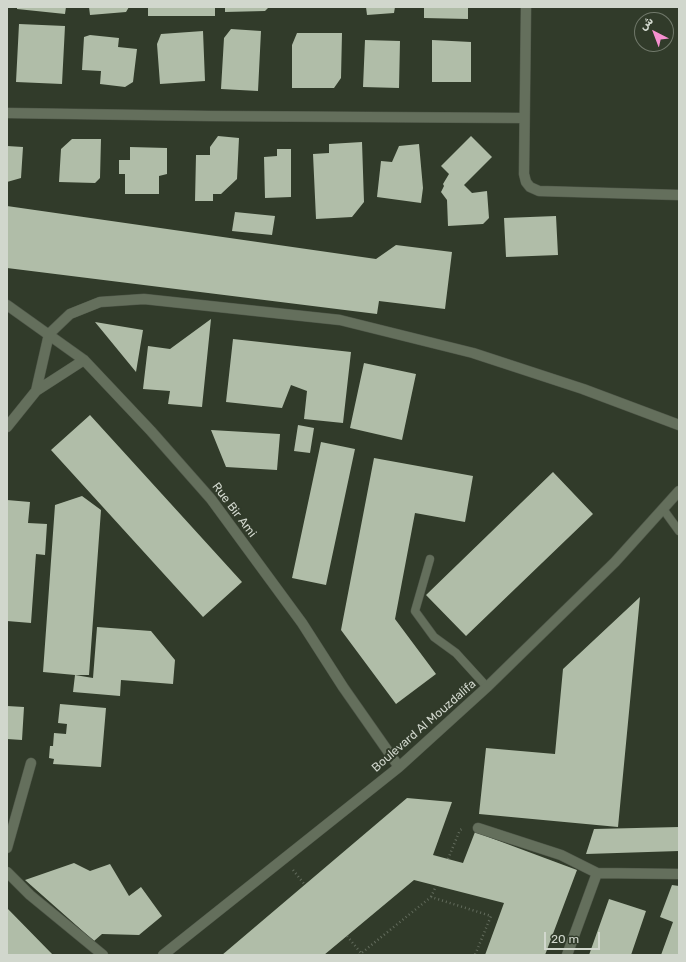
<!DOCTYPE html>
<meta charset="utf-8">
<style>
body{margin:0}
#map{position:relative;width:686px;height:962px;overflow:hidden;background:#313b2a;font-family:Rubik,Vazirmatn,sans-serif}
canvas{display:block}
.frame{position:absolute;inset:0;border:8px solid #d1d7cd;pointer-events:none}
.north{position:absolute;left:634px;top:12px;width:40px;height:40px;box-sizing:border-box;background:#313b2a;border:1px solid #71796b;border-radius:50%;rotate:318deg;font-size:11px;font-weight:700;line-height:16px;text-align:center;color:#d1d7cd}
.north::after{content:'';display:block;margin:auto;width:14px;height:18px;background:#f690d0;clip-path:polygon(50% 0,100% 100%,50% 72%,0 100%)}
.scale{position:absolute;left:544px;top:932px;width:56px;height:18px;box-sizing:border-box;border:2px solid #d1d7cd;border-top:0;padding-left:5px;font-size:12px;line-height:14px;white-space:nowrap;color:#d1d7cd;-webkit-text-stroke:3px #313b2a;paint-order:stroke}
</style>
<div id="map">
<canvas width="686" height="962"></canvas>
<div class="frame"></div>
<div class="north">ش</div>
<div class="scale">20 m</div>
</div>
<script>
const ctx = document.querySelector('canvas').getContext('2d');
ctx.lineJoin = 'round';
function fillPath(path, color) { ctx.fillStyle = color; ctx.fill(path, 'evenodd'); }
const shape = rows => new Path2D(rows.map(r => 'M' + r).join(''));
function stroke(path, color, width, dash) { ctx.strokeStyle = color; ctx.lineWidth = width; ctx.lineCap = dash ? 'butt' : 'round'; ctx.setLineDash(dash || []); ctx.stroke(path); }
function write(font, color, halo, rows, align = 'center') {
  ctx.font = font + ' Rubik,sans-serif'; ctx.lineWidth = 4; ctx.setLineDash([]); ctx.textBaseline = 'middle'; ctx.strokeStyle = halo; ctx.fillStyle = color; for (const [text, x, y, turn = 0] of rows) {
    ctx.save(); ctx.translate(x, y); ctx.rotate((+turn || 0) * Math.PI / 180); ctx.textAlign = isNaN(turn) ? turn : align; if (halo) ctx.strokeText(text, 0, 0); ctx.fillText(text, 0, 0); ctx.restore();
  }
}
fillPath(shape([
 [17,7,66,7,65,14,17,9],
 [89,7,129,7,126,12,90,15],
 [148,7,215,7,215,16,148,16],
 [225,7,269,7,265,11,225,12],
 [366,7,395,7,394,13,367,15],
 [424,7,468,7,468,19,424,18],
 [19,24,65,26,62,84,16,82],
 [231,29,261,31,258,91,221,89,224,38],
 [203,31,205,81,160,84,157,44,161,34],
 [297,33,342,33,341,78,334,88,292,88,292,45],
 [90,35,119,38,118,47,137,49,133,82,125,87,100,84,101,71,82,70,84,37],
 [365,40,400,41,399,88,363,87],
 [432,40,471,42,471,82,432,82],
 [218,136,239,138,237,179,221,194,213,194,213,201,195,201,196,155,210,155,210,147],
 [471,136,492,157,464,185,472,193,487,191,489,218,483,224,448,226,447,200,441,192,444,186,443,184,449,174,441,166],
 [72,139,101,139,100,178,95,183,59,182,61,149],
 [362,142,364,202,352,217,316,219,313,154,329,153,329,144],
 [419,144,423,188,421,203,377,197,381,161,392,162,399,146],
 [7,146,23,147,21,178,7,182],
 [130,147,167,148,167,174,159,176,159,194,125,194,125,174,119,174,119,160,130,160],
 [277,149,291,149,291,197,265,198,264,157,277,156],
 [7,206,376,259,396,245,452,252,445,309,379,301,377,314,7,268],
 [235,212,275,216,272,235,232,231],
 [556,216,558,255,506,257,504,218],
 [211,319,202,407,168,404,170,391,143,389,148,346,170,349],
 [95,322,143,330,136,372],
 [233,339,351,352,343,423,304,419,307,391,291,385,282,408,226,402],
 [364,363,416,374,402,440,350,428],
 [90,415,242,582,203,617,51,450],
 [298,425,314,428,310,453,294,451],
 [211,430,280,434,277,470,226,467],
 [321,442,355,449,326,585,292,578],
 [374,458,473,476,465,522,415,513,395,619,436,674,396,704,341,630],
 [553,472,593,514,466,636,426,595],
 [82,496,101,510,89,675,75,675,93,678,97,627,151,631,175,660,173,684,121,680,120,696,73,692,75,675,43,672,55,505],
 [7,500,30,502,28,523,47,524,45,555,36,554,31,623,7,621],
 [640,597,618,827,479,814,486,748,555,754,563,669],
 [60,704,106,708,101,767,53,764,54,759,49,758,50,746,53,746,54,733,66,734,67,724,58,723],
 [7,706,24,707,22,740,7,739],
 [407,798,452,802,433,855,463,863,475,832,577,870,545,955,485,955,504,903,414,880,324,955,222,955],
 [679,827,679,851,586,854,594,829],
 [74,863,90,871,110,864,129,896,141,887,162,916,139,935,102,934,94,941,25,880],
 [672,885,679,886,679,955,661,955,673,922,660,917],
 [609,899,646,911,631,955,589,955],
 [7,908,53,955,7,955]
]), '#b0bda8');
const lane = shape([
 [663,509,679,531],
 [430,559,415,611,434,637,456,653,487,687]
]);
const street = shape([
 [526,7,524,174,526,182,530,187,539,191,679,195],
 [7,113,209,116,524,118],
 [7,305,84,360,151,431,211,499,302,623,343,687,399,767],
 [36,391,49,334,70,314,100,302,144,299,340,320,473,353,583,389,679,425],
 [7,427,36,391,84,360],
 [478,828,561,855,597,873,679,874],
 [7,848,31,763],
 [7,872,30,895,103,955],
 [163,955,399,767,487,687,615,562,679,491],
 [567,955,597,873]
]);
stroke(lane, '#50584a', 9);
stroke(street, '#50584a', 11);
stroke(shape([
 [448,859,460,830,464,828],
 [293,870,305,885],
 [431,897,436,886],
 [347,936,361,953],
 [359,955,431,897,491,916,475,955]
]), '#636c5d', 2.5, [1, 3]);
stroke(lane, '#646f5c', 8);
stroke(street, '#646f5c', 10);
write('12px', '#d1d7cd', '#313b2a', [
 ["Rue Bir Ami",234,510,53],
 ["Boulevard Al Mouzdalifa",424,726,-41]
]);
</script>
